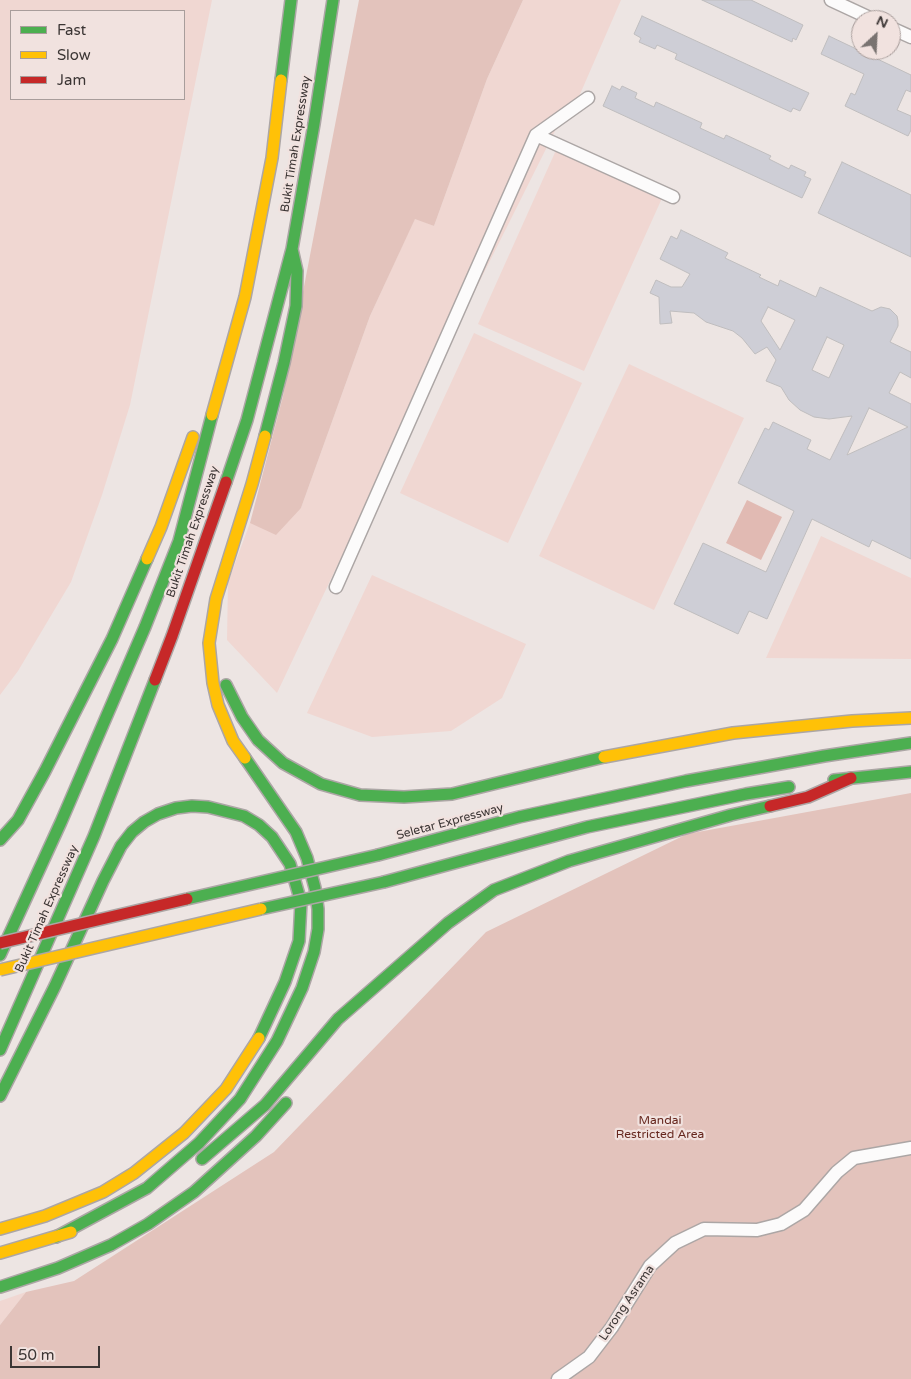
<!DOCTYPE html>
<style>
body{margin:0}
#map{position:relative;width:911px;height:1379px;overflow:hidden;background:#ede5e3;font-family:"Varela Round",sans-serif}
canvas{display:block}
.legend{position:absolute;left:10px;top:10px;width:175px;height:90px;box-sizing:border-box;background:#f1e2df;border:1px solid #a89d9b;margin:0;padding:6px 9px;list-style:none;font-size:15px;color:#3b3534}
.legend li{display:flex;align-items:center;gap:10px;height:25px}
.legend b{width:25px;border:1px solid #a89d9b}
.north{position:absolute;left:851px;top:10px;width:50px;height:50px;box-sizing:border-box;background:#f1e2df;border:1px solid #a89d9b;border-radius:50%;rotate:25deg;font-size:14px;font-weight:700;line-height:20px;text-align:center;color:#3b3534}
.north::after{content:'';display:block;margin:auto;width:18px;height:22px;background:#797371;clip-path:polygon(50% 0,100% 100%,50% 72%,0 100%)}
.scale{position:absolute;left:10px;top:1346px;width:90px;height:22px;box-sizing:border-box;border:2px solid #3b3534;border-top:0;padding-left:6px;font-size:15px;line-height:18px;white-space:nowrap;color:#3b3534;-webkit-text-stroke:4px #f1e2df;paint-order:stroke}
</style>
<div id="map">
<canvas width="911" height="1379"></canvas>
<ul class="legend">
<li><b style="height:6px;background:#4caf50"></b>Fast</li>
<li><b style="height:6px;background:#ffc107"></b>Slow</li>
<li><b style="height:6px;background:#c62828"></b>Jam</li>
</ul>
<div class="north">N</div>
<div class="scale">50 m</div>
</div>
<script>
const ctx = document.querySelector('canvas').getContext('2d');
ctx.lineJoin = 'round';
function fillPath(path, color) { ctx.fillStyle = color; ctx.fill(path, 'evenodd'); }
const shape = rows => new Path2D(rows.map(r => 'M' + r).join(''));
function stroke(path, color, width, dash) { ctx.strokeStyle = color; ctx.lineWidth = width; ctx.lineCap = dash ? 'butt' : 'round'; ctx.setLineDash(dash || []); ctx.stroke(path); }
function write(font, color, halo, rows, align = 'center') {
  ctx.font = font + ' "Varela Round",sans-serif'; ctx.lineWidth = 4.5; ctx.setLineDash([]); ctx.textBaseline = 'middle'; ctx.strokeStyle = halo; ctx.fillStyle = color; for (const [text, x, y, turn = 0] of rows) {
    ctx.save(); ctx.translate(x, y); ctx.rotate((+turn || 0) * Math.PI / 180); ctx.textAlign = isNaN(turn) ? turn : align; if (halo) ctx.strokeText(text, 0, 0); ctx.fillText(text, 0, 0); ctx.restore();
  }
}
fillPath(shape([
 [0,0,212,0,130,405,102,495,71,582,18,671,0,695],
 [11,11,184,11,184,99,11,99],
 [523,0,621,0,574,108,561,119,338,564,277,693,227,640,228,582,250,523,301,508,370,316,415,218,434,226,487,79],
 [557,148,663,196,584,371,478,324],
 [474,333,582,383,508,543,400,493],
 [629,364,744,418,654,610,539,556],
 [821,536,911,578,911,659,766,658],
 [372,575,526,644,502,698,451,731,372,737,307,713],
 [26,1292,0,1325,0,1301]
]), '#f0d7d2');
fillPath(shape([
 [359,0,523,0,487,79,434,226,415,219,370,316,301,508,276,535,250,523,283,396],
 [911,793,911,1379,0,1379,0,1325,26,1292,74,1281,274,1152,486,932,687,834]
]), '#e3c3bc');
fillPath(shape([
 [747,500,782,517,761,560,726,543]
]), '#e1bab3');
const building = shape([
 [702,0,751,0,803,25,796,40,793,38,792,42,702,0],
 [642,16,809,93,800,111,793,108,791,112,675,59,677,54,657,45,655,49,639,42,641,38,634,34,642,16],
 [829,36,911,75,911,92,906,90,897,110,911,116,911,130,908,136,845,106,851,93,855,95,864,74,821,54,829,36],
 [612,86,620,90,622,86,637,93,635,98,654,107,656,102,702,123,700,128,724,139,726,135,771,156,769,159,789,169,791,165,806,172,804,176,811,179,802,198,603,106,612,86],
 [842,162,911,195,911,257,818,213,842,162],
 [681,230,728,253,725,258,761,275,759,277,778,286,780,280,816,297,820,287,872,311,881,307,890,309,897,316,898,321,898,326,890,342,911,352,911,378,900,372,889,393,911,404,911,559,872,540,869,547,812,519,767,619,749,611,738,634,674,604,703,543,766,572,794,511,738,483,765,428,769,430,773,422,811,440,807,449,830,460,852,416,829,419,814,417,800,410,789,400,781,387,766,381,776,360,767,347,755,354,742,338,733,331,706,322,694,313,670,311,672,323,660,324,659,297,650,293,656,280,671,287,682,287,690,274,660,259,671,236,677,239,681,230],
 [768,307,795,320,780,350,761,321,768,307],
 [827,337,844,345,829,378,812,370,827,337],
 [869,408,908,427,847,455,869,408]
]);
fillPath(building, '#ceced6');
stroke(building, '#bfbdbe', 1);
const street = shape([
 [831,0,874,20],
 [891,28,911,37],
 [536,135,673,197],
 [336,587,536,135,588,98],
 [558,1379,589,1357,612,1327,650,1266,675,1243,704,1229,757,1230,781,1224,804,1210,837,1172,854,1158,911,1148]
]);
const fast = shape([
 [281,80,291,0],
 [265,436,284,363,296,306,297,271,292,249],
 [226,482,247,420,292,249,314,124,333,0],
 [226,685,242,717,258,740,283,763,321,784,360,795,404,797,452,794,604,757],
 [834,780,911,772],
 [0,840,18,820,45,771,112,639,147,559],
 [378,855,519,817,686,781,824,756,911,743],
 [384,882,587,827,746,794,789,787],
 [0,955,61,822,145,627,179,541,212,415],
 [0,1050,94,836,155,680],
 [0,1096,55,986,103,881,121,846,132,832,144,822,158,814,176,808,192,806,208,807,244,816,259,825,272,837,290,864,301,902,299,941,285,982,259,1038],
 [202,1159,265,1105,338,1019,448,923,494,890,569,861,731,815,770,806],
 [56,1237,147,1188,199,1143,240,1099,277,1041,302,988,314,952,318,929,318,909,315,888,307,858,296,832,245,758],
 [0,1287,58,1268,111,1245,148,1224,194,1192,256,1136,286,1103]
]);
const slow = shape([
 [212,415,245,297,272,158,281,80],
 [147,559,161,527,193,437],
 [604,757,733,733,852,721,911,718],
 [245,758,233,741,218,705,213,683,209,643,216,599,252,484,265,436],
 [0,1229,45,1216,103,1192,134,1173,184,1133,226,1089,259,1038],
 [0,1253,71,1232]
]);
const jam = shape([
 [155,680,172,636,226,482],
 [770,806,808,797,851,778]
]);
stroke(street, '#aca6a5', 15);
stroke(fast, '#aca6a5', 14);
stroke(slow, '#aca6a5', 14);
stroke(jam, '#aca6a5', 14);
stroke(street, '#fcfbfb', 12);
stroke(fast, '#4caf50', 11);
stroke(slow, '#ffc107', 11);
stroke(jam, '#c62828', 11);
const fastBridge = shape([
 [187,899,378,855],
 [261,909,384,882]
]);
const slowBridge = shape([
 [0,970,261,909]
]);
const jamBridge = shape([
 [0,943,187,899]
]);
stroke(fastBridge, '#aca6a5', 14, []);
stroke(slowBridge, '#aca6a5', 14, []);
stroke(jamBridge, '#aca6a5', 14, []);
stroke(fastBridge, '#4caf50', 11);
stroke(slowBridge, '#ffc107', 11);
stroke(jamBridge, '#c62828', 11);
write('12px', '#3b3534', '#f1e2df', [
 ["Bukit Timah Expressway",296,144,-81],
 ["Bukit Timah Expressway",193,532,-71],
 ["Seletar Expressway",450,822,-15],
 ["Bukit Timah Expressway",47,909,-66],
 ["Lorong Asrama",627,1303,-56]
]);
write('12px', '#66271e', '#f1e2df', [
 ["Mandai",660,1121],
 ["Restricted Area",660,1135]
]);
</script>
